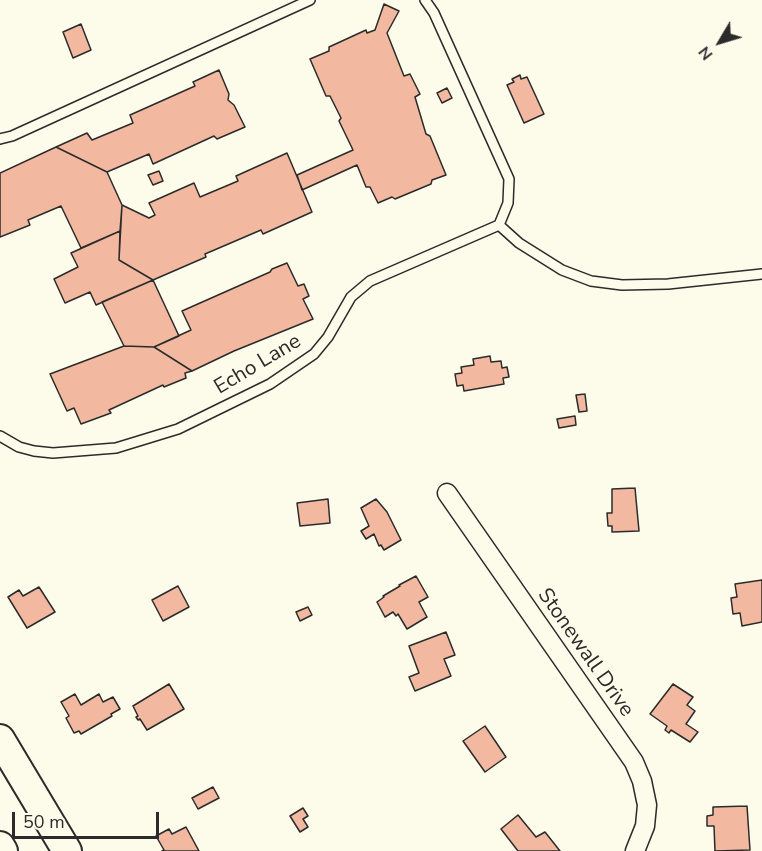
<!DOCTYPE html>
<style>
body{margin:0}
#map{position:relative;width:762px;height:851px;overflow:hidden;background:#fdfbea;font-family:"Nunito Sans",sans-serif}
canvas{display:block}
.north{position:absolute;left:690px;top:12px;width:60px;height:60px;-webkit-text-stroke:4px #fdfbea;paint-order:stroke;rotate:232deg;font-size:16px;font-weight:700;line-height:24px;text-align:center;color:#2b2b2b}
.north::after{content:'';display:block;margin:auto;width:21px;height:27px;background:#2b2b2b;clip-path:polygon(50% 0,100% 100%,50% 72%,0 100%)}
.scale{position:absolute;left:12px;top:812px;width:147px;height:27px;box-sizing:border-box;border:3px solid #2b2b2b;border-top:0;padding-left:8px;font-size:18px;line-height:21px;white-space:nowrap;color:#2b2b2b;-webkit-text-stroke:4px #fdfbea;paint-order:stroke}
</style>
<div id="map">
<canvas width="762" height="851"></canvas>
<div class="north">N</div>
<div class="scale">50 m</div>
</div>
<script>
const ctx = document.querySelector('canvas').getContext('2d');
ctx.lineJoin = 'round';
function fillPath(path, color) { ctx.fillStyle = color; ctx.fill(path, 'evenodd'); }
const shape = rows => new Path2D(rows.map(r => 'M' + r).join(''));
function stroke(path, color, width, dash) { ctx.strokeStyle = color; ctx.lineWidth = width; ctx.lineCap = dash ? 'butt' : 'round'; ctx.setLineDash(dash || []); ctx.stroke(path); }
function write(font, color, halo, rows, align = 'center') {
  ctx.font = font + ' "Nunito Sans",sans-serif'; ctx.lineWidth = 4.5; ctx.setLineDash([]); ctx.textBaseline = 'middle'; ctx.strokeStyle = halo; ctx.fillStyle = color; for (const [text, x, y, turn = 0] of rows) {
    ctx.save(); ctx.translate(x, y); ctx.rotate((+turn || 0) * Math.PI / 180); ctx.textAlign = isNaN(turn) ? turn : align; if (halo) ctx.strokeText(text, 0, 0); ctx.fillText(text, 0, 0); ctx.restore();
  }
}
const building = shape([
 [384,4,399,11,387,33,404,76,410,74,420,94,415,97,426,134,430,136,446,175,432,180,431,184,395,199,392,197,378,203,370,187,366,187,357,165,302,190,297,175,353,150,339,121,341,118,330,96,326,96,310,59,329,51,329,47,366,30,367,33,375,30,384,4],
 [81,24,91,50,73,58,63,32,81,24],
 [219,70,229,94,228,100,234,105,245,127,217,139,214,136,153,164,149,154,107,172,56,147,87,133,92,140,133,123,130,115,195,86,193,82,219,70],
 [520,75,521,79,527,77,544,114,524,123,507,85,514,82,512,79,520,75],
 [447,88,452,98,442,103,437,93,447,88],
 [56,147,107,172,122,205,120,231,81,248,61,206,28,220,30,225,0,237,0,173,56,147],
 [287,153,312,212,263,234,261,230,205,254,206,257,153,280,119,260,122,205,149,218,155,215,149,203,194,183,200,197,238,181,236,176,287,153],
 [159,171,163,181,153,185,148,175,159,171],
 [120,231,119,260,153,280,96,305,90,292,65,303,54,279,78,267,71,253,120,231],
 [287,263,298,286,304,284,309,296,303,299,313,319,234,351,192,371,154,347,191,330,182,311,270,272,272,269,287,263],
 [153,280,179,336,154,347,124,346,102,302,153,280],
 [124,346,154,347,192,371,185,373,186,378,164,387,163,385,109,410,111,413,81,424,74,408,67,411,50,374,124,346],
 [490,356,491,362,501,361,502,368,507,367,509,377,503,378,504,384,464,391,463,385,457,386,455,374,462,373,461,367,474,365,473,359,490,356],
 [585,394,587,411,579,412,576,395,585,394],
 [575,416,576,425,559,428,557,419,575,416],
 [635,488,639,531,612,532,612,526,608,526,607,513,612,513,612,489,635,488],
 [328,499,330,523,300,526,297,503,328,499],
 [376,499,387,512,401,540,384,550,381,545,379,546,374,534,366,539,361,531,369,526,361,508,376,499],
 [416,576,428,597,419,602,427,617,407,629,398,614,396,616,393,612,385,617,377,602,384,597,383,596,400,586,399,585,416,576],
 [762,580,762,622,742,626,740,613,733,614,731,598,737,597,735,584,762,580],
 [178,586,189,607,163,621,152,600,178,586],
 [39,587,55,612,27,628,8,597,19,590,23,596,39,587],
 [308,607,312,615,300,621,296,612,308,607],
 [446,632,455,655,444,659,451,676,415,691,409,677,419,673,409,646,446,632],
 [169,684,184,709,147,730,140,719,138,720,136,717,138,716,133,706,169,684],
 [673,684,693,697,687,705,695,711,686,724,698,732,690,742,671,730,669,733,665,730,667,726,650,714,673,684],
 [75,694,81,705,99,694,103,702,113,697,120,709,111,714,112,716,81,734,79,731,74,733,66,718,69,716,61,702,75,694],
 [485,726,506,757,485,772,463,741,485,726],
 [213,787,219,798,198,809,192,798,213,787],
 [747,806,750,850,715,851,714,826,707,826,707,816,713,815,713,807,747,806],
 [303,808,308,816,303,819,308,827,300,832,290,816,303,808],
 [518,815,536,837,545,832,560,851,518,851,501,829,518,815],
 [186,827,199,851,162,851,164,850,156,836,169,829,172,834,186,827]
]);
fillPath(building, '#f2b8a0');
stroke(building, '#2b2b2b', 1.5);
const lane = shape([
 [425,0,434,13,509,179,508,203,499,225],
 [0,139,12,136,310,0],
 [499,225,519,243,562,270,591,281,622,285,668,284,762,274],
 [0,436,19,447,34,451,53,453,116,448,178,429,270,384,314,354,328,337,351,297,370,281,499,225]
]);
const street = shape([
 [447,493,634,762,642,781,647,805,645,826,635,851]
]);
const primary = shape([
 [0,739,67,851],
 [0,846,3,851]
]);
stroke(lane, '#2b2b2b', 12);
stroke(street, '#2b2b2b', 21);
stroke(primary, '#2b2b2b', 32);
stroke(lane, '#fdfbea', 9);
stroke(street, '#fdfbea', 18);
stroke(primary, '#fdfbea', 28);
write('21px', '#2b2b2b', '#fdfbea', [
 ["Echo Lane",258,365,-31],
 ["Stonewall Drive",585,653,55]
]);
</script>
